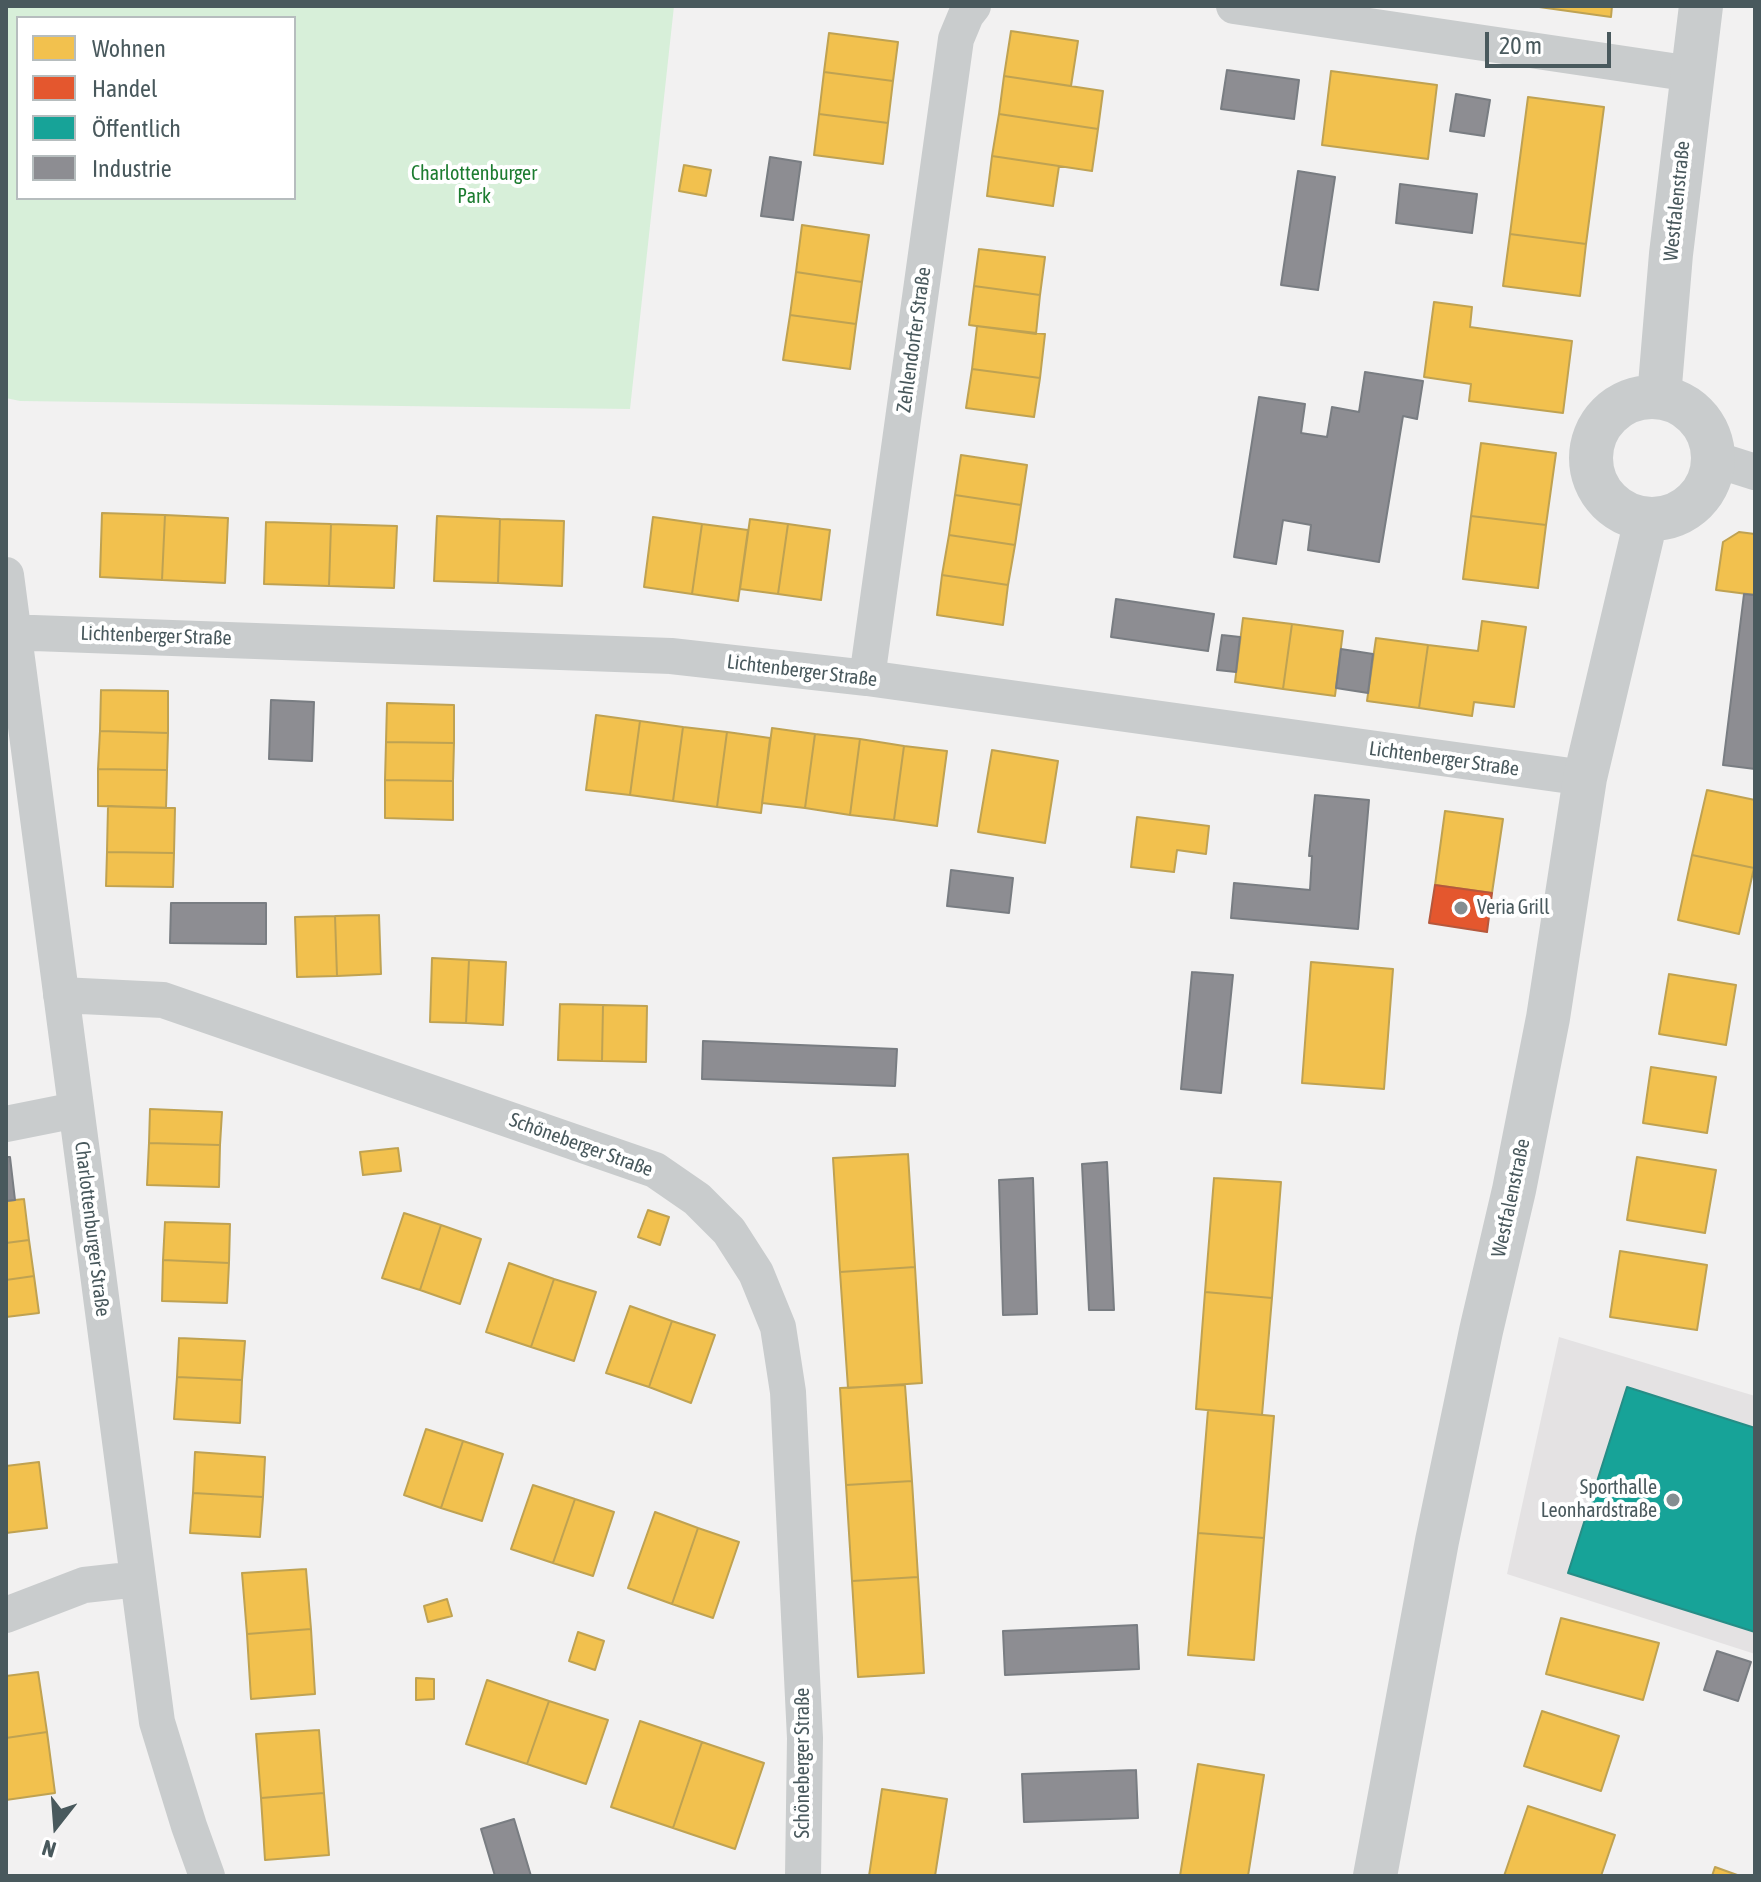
<!DOCTYPE html>
<meta charset="utf-8">
<style>
body{margin:0}
#map{position:relative;width:1761px;height:1882px;overflow:hidden;background:#f2f1f1;font-family:"Asap Condensed",sans-serif}
canvas{display:block}
.frame{position:absolute;inset:0;border:8px solid #49595d;pointer-events:none}
.legend{position:absolute;left:16px;top:16px;width:280px;height:184px;box-sizing:border-box;background:#fff;border:2px solid #b6bdbe;margin:0;padding:10px 14px;list-style:none;font-size:24px;color:#49595d}
.legend li{display:flex;align-items:center;gap:16px;height:40px}
.legend b{width:40px;border:2px solid #b6bdbe}
.north{position:absolute;left:16px;top:1786px;width:80px;height:80px;-webkit-text-stroke:6px #fff;paint-order:stroke;rotate:197deg;font-size:22px;font-weight:700;line-height:32px;text-align:center;color:#49595d}
.north::after{content:'';display:block;margin:auto;width:28px;height:36px;background:#49595d;clip-path:polygon(50% 0,100% 100%,50% 72%,0 100%)}
.scale{position:absolute;left:1485px;top:32px;width:126px;height:36px;box-sizing:border-box;border:4px solid #49595d;border-top:0;padding-left:10px;font-size:24px;line-height:28px;white-space:nowrap;color:#49595d;-webkit-text-stroke:6px #fff;paint-order:stroke}
</style>
<div id="map">
<canvas width="1761" height="1882"></canvas>
<div class="frame"></div>
<ul class="legend">
<li><b style="height:22px;background:#f2c14e"></b>Wohnen</li>
<li><b style="height:22px;background:#e4572e"></b>Handel</li>
<li><b style="height:22px;background:#17a398"></b>Öffentlich</li>
<li><b style="height:22px;background:#8d8d92"></b>Industrie</li>
</ul>
<div class="north">N</div>
<div class="scale">20 m</div>
</div>
<script>
const ctx = document.querySelector('canvas').getContext('2d');
ctx.lineJoin = 'round';
function fillPath(path, color) { ctx.fillStyle = color; ctx.fill(path, 'evenodd'); }
const shape = rows => new Path2D(rows.map(r => 'M' + r).join(''));
function stroke(path, color, width, dash) { ctx.strokeStyle = color; ctx.lineWidth = width; ctx.lineCap = dash ? 'butt' : 'round'; ctx.setLineDash(dash || []); ctx.stroke(path); }
function write(font, color, halo, rows, align = 'center') {
  ctx.font = font + ' "Asap Condensed",sans-serif'; ctx.lineWidth = 8; ctx.setLineDash([]); ctx.textBaseline = 'middle'; ctx.strokeStyle = halo; ctx.fillStyle = color; for (const [text, x, y, turn = 0] of rows) {
    ctx.save(); ctx.translate(x, y); ctx.rotate((+turn || 0) * Math.PI / 180); ctx.textAlign = isNaN(turn) ? turn : align; if (halo) ctx.strokeText(text, 0, 0); ctx.fillText(text, 0, 0); ctx.restore();
  }
}
fillPath(shape([
 [1559,1337,1755,1396,1755,1654,1507,1574]
]), '#e4e2e3');
fillPath(shape([
 [6,6,674,6,630,409,20,401,6,398],
 [18,18,294,18,294,198,18,198]
]), '#d7efd9');
const homes = shape([
 [1532,6,1612,6,1611,17,1532,6],
 [1011,31,1078,41,1071,86,1004,76,1011,31],
 [829,33,898,42,893,81,824,72,829,33],
 [1331,71,1437,85,1428,159,1322,145,1331,71],
 [824,72,893,81,888,123,819,114,824,72],
 [1004,76,1103,91,1098,129,999,114,1004,76],
 [1528,97,1604,107,1586,244,1510,234,1528,97],
 [819,114,888,123,883,164,814,155,819,114],
 [999,114,1098,129,1092,171,992,156,999,114],
 [992,156,1059,166,1053,206,987,196,992,156],
 [684,165,711,170,706,196,679,191,684,165],
 [802,225,869,235,862,282,796,272,802,225],
 [1510,234,1586,244,1580,296,1503,286,1510,234],
 [979,249,1045,257,1040,295,974,286,979,249],
 [796,272,862,282,856,324,790,315,796,272],
 [974,286,1040,295,1036,334,969,325,974,286],
 [1434,302,1472,307,1470,327,1572,341,1563,413,1469,401,1471,384,1424,377,1434,302],
 [790,315,856,324,850,369,783,360,790,315],
 [977,326,1045,334,1040,378,972,369,977,326],
 [972,369,1040,378,1034,417,966,408,972,369],
 [1481,443,1556,453,1546,525,1471,516,1481,443],
 [961,455,1027,465,1021,505,955,495,961,455],
 [955,495,1021,505,1015,545,949,535,955,495],
 [102,513,165,515,162,580,100,577,102,513],
 [165,515,228,518,225,583,162,580,165,515],
 [437,516,500,519,498,583,434,581,437,516],
 [1471,516,1546,525,1538,588,1463,579,1471,516],
 [653,517,702,524,692,594,644,587,653,517],
 [500,519,564,521,562,586,498,583,500,519],
 [750,519,788,524,778,594,740,589,750,519],
 [266,522,331,524,329,586,264,584,266,522],
 [331,524,397,526,394,588,329,586,331,524],
 [702,524,748,530,738,601,692,594,702,524],
 [788,524,830,530,821,600,778,594,788,524],
 [1739,532,1755,534,1755,595,1716,590,1723,542,1739,532],
 [949,535,1015,545,1008,585,942,575,949,535],
 [942,575,1008,585,1003,625,937,615,942,575],
 [1243,618,1292,624,1283,689,1235,682,1243,618],
 [1482,621,1526,627,1514,707,1474,702,1472,716,1419,708,1428,645,1478,651,1482,621],
 [1292,624,1343,631,1335,696,1283,689,1292,624],
 [1376,638,1428,645,1419,708,1367,701,1376,638],
 [101,690,168,691,168,733,100,731,101,690],
 [387,703,454,705,454,743,386,742,387,703],
 [596,715,640,721,630,795,586,790,596,715],
 [640,721,683,727,673,801,630,795,640,721],
 [683,727,727,732,717,807,673,801,683,727],
 [772,728,815,734,805,808,762,803,772,728],
 [100,731,168,733,167,770,98,769,100,731],
 [727,732,770,738,761,813,717,807,727,732],
 [815,734,860,739,850,815,805,808,815,734],
 [860,739,904,746,894,820,850,815,860,739],
 [386,742,454,743,453,781,385,780,386,742],
 [904,746,947,751,937,826,894,820,904,746],
 [992,750,1058,761,1045,843,978,832,992,750],
 [98,769,167,770,166,808,98,806,98,769],
 [385,780,453,781,453,820,385,818,385,780],
 [1707,790,1755,800,1754,868,1692,855,1707,790],
 [108,806,175,808,174,853,107,852,108,806],
 [1445,811,1503,819,1492,893,1435,885,1445,811],
 [1137,817,1209,826,1206,854,1177,850,1174,872,1131,867,1137,817],
 [107,852,174,853,173,887,106,886,107,852],
 [1692,855,1754,868,1739,934,1678,920,1692,855],
 [379,915,381,974,337,976,335,916,379,915],
 [335,916,337,976,297,977,295,917,335,916],
 [432,958,469,960,466,1023,430,1022,432,958],
 [469,960,506,962,503,1025,466,1023,469,960],
 [1311,962,1393,969,1384,1089,1302,1083,1311,962],
 [1669,974,1736,985,1726,1045,1659,1034,1669,974],
 [560,1004,603,1005,602,1061,558,1060,560,1004],
 [603,1005,647,1006,646,1062,602,1061,603,1005],
 [1651,1067,1716,1077,1707,1133,1643,1123,1651,1067],
 [150,1109,222,1112,220,1145,149,1143,150,1109],
 [149,1143,220,1145,219,1187,147,1185,149,1143],
 [398,1148,401,1171,363,1175,360,1152,398,1148],
 [908,1154,915,1267,840,1272,833,1158,908,1154],
 [1637,1157,1716,1170,1705,1233,1627,1220,1637,1157],
 [1214,1178,1281,1182,1272,1298,1205,1292,1214,1178],
 [24,1199,29,1240,6,1243,6,1201,24,1199],
 [648,1210,669,1217,660,1245,638,1237,648,1210],
 [404,1213,441,1225,420,1290,382,1278,404,1213],
 [165,1222,230,1224,229,1263,163,1260,165,1222],
 [441,1225,481,1239,460,1304,420,1290,441,1225],
 [29,1240,34,1276,6,1280,6,1243,29,1240],
 [1620,1251,1707,1265,1697,1330,1610,1317,1620,1251],
 [163,1260,229,1263,227,1303,162,1301,163,1260],
 [509,1263,554,1279,531,1347,486,1332,509,1263],
 [915,1267,922,1383,848,1388,840,1272,915,1267],
 [34,1276,39,1313,6,1317,6,1280,34,1276],
 [554,1279,596,1292,574,1361,531,1347,554,1279],
 [1205,1292,1272,1298,1262,1415,1196,1409,1205,1292],
 [630,1306,672,1321,649,1387,606,1373,630,1306],
 [672,1321,715,1335,691,1403,649,1387,672,1321],
 [179,1338,245,1341,242,1380,177,1377,179,1338],
 [177,1377,242,1380,240,1423,174,1419,177,1377],
 [905,1385,912,1481,846,1485,840,1388,905,1385],
 [1208,1410,1274,1416,1264,1538,1198,1533,1208,1410],
 [426,1429,463,1441,441,1508,404,1495,426,1429],
 [463,1441,503,1454,482,1521,441,1508,463,1441],
 [195,1452,265,1457,263,1497,193,1493,195,1452],
 [39,1462,47,1528,6,1533,6,1466,39,1462],
 [912,1481,918,1577,852,1581,846,1485,912,1481],
 [533,1485,575,1499,553,1563,511,1549,533,1485],
 [193,1493,263,1497,260,1537,190,1533,193,1493],
 [575,1499,614,1512,593,1576,553,1563,575,1499],
 [655,1512,698,1528,672,1604,628,1588,655,1512],
 [698,1528,739,1542,713,1618,672,1604,698,1528],
 [1198,1533,1264,1538,1254,1660,1188,1655,1198,1533],
 [306,1569,311,1629,247,1634,242,1573,306,1569],
 [918,1577,924,1673,858,1677,852,1581,918,1577],
 [447,1599,452,1616,428,1622,424,1606,447,1599],
 [1561,1618,1659,1643,1643,1700,1546,1674,1561,1618],
 [311,1629,315,1694,251,1699,247,1634,311,1629],
 [578,1632,604,1641,595,1670,569,1661,578,1632],
 [38,1672,47,1732,6,1738,6,1676,38,1672],
 [416,1678,434,1679,434,1699,416,1700,416,1678],
 [487,1680,549,1701,527,1764,466,1744,487,1680],
 [549,1701,608,1720,586,1784,527,1764,549,1701],
 [1542,1711,1619,1736,1601,1791,1524,1766,1542,1711],
 [640,1721,702,1742,673,1828,611,1807,640,1721],
 [319,1730,324,1793,261,1798,256,1734,319,1730],
 [47,1732,55,1793,6,1800,6,1738,47,1732],
 [702,1742,764,1763,735,1849,673,1828,702,1742],
 [1198,1764,1264,1775,1248,1876,1180,1876,1198,1764],
 [882,1789,947,1799,935,1876,869,1876,882,1789],
 [324,1793,329,1855,265,1860,261,1798,324,1793],
 [1528,1806,1615,1835,1601,1876,1504,1876,1528,1806],
 [1715,1867,1740,1876,1712,1876,1715,1867]
]);
fillPath(homes, '#f2c14e');
stroke(homes, '#bfa252', 2);
const shops = shape([
 [1435,885,1492,893,1487,932,1429,923,1435,885]
]);
fillPath(shops, '#e4572e');
stroke(shops, '#b6583c', 2);
const public = shape([
 [1627,1387,1755,1428,1755,1632,1568,1573,1627,1387]
]);
fillPath(public, '#17a398');
stroke(public, '#268d86', 2);
const industry = shape([
 [1227,70,1299,80,1294,119,1221,109,1227,70],
 [1456,94,1490,100,1484,136,1450,131,1456,94],
 [770,157,801,162,793,220,761,216,770,157],
 [1298,171,1335,177,1318,290,1281,285,1298,171],
 [1400,184,1477,194,1472,233,1396,223,1400,184],
 [1365,372,1423,381,1417,419,1403,416,1379,562,1308,550,1311,525,1283,520,1276,564,1234,557,1259,397,1305,404,1301,433,1327,437,1332,407,1359,412,1365,372],
 [1744,594,1755,595,1755,769,1723,765,1744,594],
 [1116,599,1214,614,1208,651,1111,637,1116,599],
 [1222,635,1240,637,1236,672,1217,670,1222,635],
 [1341,649,1373,654,1368,693,1336,688,1341,649],
 [271,700,314,702,312,761,269,759,271,700],
 [1315,795,1369,800,1358,929,1231,918,1234,883,1310,890,1312,856,1309,856,1315,795],
 [951,870,1013,878,1009,913,947,906,951,870],
 [171,903,266,903,266,944,170,943,171,903],
 [1192,972,1233,975,1221,1093,1181,1089,1192,972],
 [703,1041,897,1049,895,1086,702,1079,703,1041],
 [6,1157,10,1157,15,1200,6,1201,6,1157],
 [1107,1162,1114,1310,1089,1310,1082,1164,1107,1162],
 [1033,1178,1037,1314,1003,1315,999,1180,1033,1178],
 [1137,1625,1139,1669,1005,1675,1003,1631,1137,1625],
 [1717,1651,1751,1662,1738,1701,1704,1690,1717,1651],
 [1136,1770,1138,1818,1024,1822,1022,1774,1136,1770],
 [514,1819,531,1876,495,1876,481,1829,514,1819]
]);
fillPath(industry, '#8d8d92');
stroke(industry, '#797d82', 2);
stroke(shape([
 [1234,6,1692,74],
 [1714,459,1755,472],
 [6,575,157,1722,189,1826,207,1876],
 [6,632,671,656,867,678,1585,778],
 [867,678,956,39,966,15,973,6],
 [61,995,163,1000,655,1170,697,1199,729,1231,756,1273,778,1327,788,1392,805,1738,803,1876],
 [6,1124,76,1110],
 [6,1615,84,1585,138,1579]
]), '#c9cccd', 36);
stroke(shape([
 '1591 458a61 61 0 1 1 122 0a61 61 0 1 1-122 0Z',
 [1659,397,1671,254,1701,6],
 [1375,1876,1437,1541,1481,1331,1514,1190,1548,1018,1585,778,1646,520]
]), '#c9cccd', 44);
for (const [x, y, r, color] of [
 [1461,908,8,"#848e91"],
 [1673,1500,8,"#848e91"]
]) { const dot = new Path2D(); dot.arc(x, y, r, 0, 2 * Math.PI); ctx.fillStyle = color; ctx.fill(dot); stroke(dot, '#fff', 3); }
write('20px', '#1c7c30', '#fff', [
 ["Charlottenburger",474,174],
 ["Park",474,197]
]);
write('20px', '#49595d', '#fff', [
 ["Westfalenstraße",1677,201,-84],
 ["Zehlendorfer Straße",914,340,-82],
 ["Lichtenberger Straße",156,636,2],
 ["Lichtenberger Straße",802,671,7],
 ["Lichtenberger Straße",1444,759,8],
 ["Schöneberger Straße",581,1145,20],
 ["Westfalenstraße",1511,1198,-78],
 ["Charlottenburger Straße",92,1229,83],
 ["Schöneberger Straße",803,1763,-90]
]);
write('20px', '#49595d', '#fff', [
 ["Veria Grill",1477,908],
 ["Sporthalle",1657,1488,"right"],
 ["Leonhardstraße",1657,1511,"right"]
], 'left');
</script>
